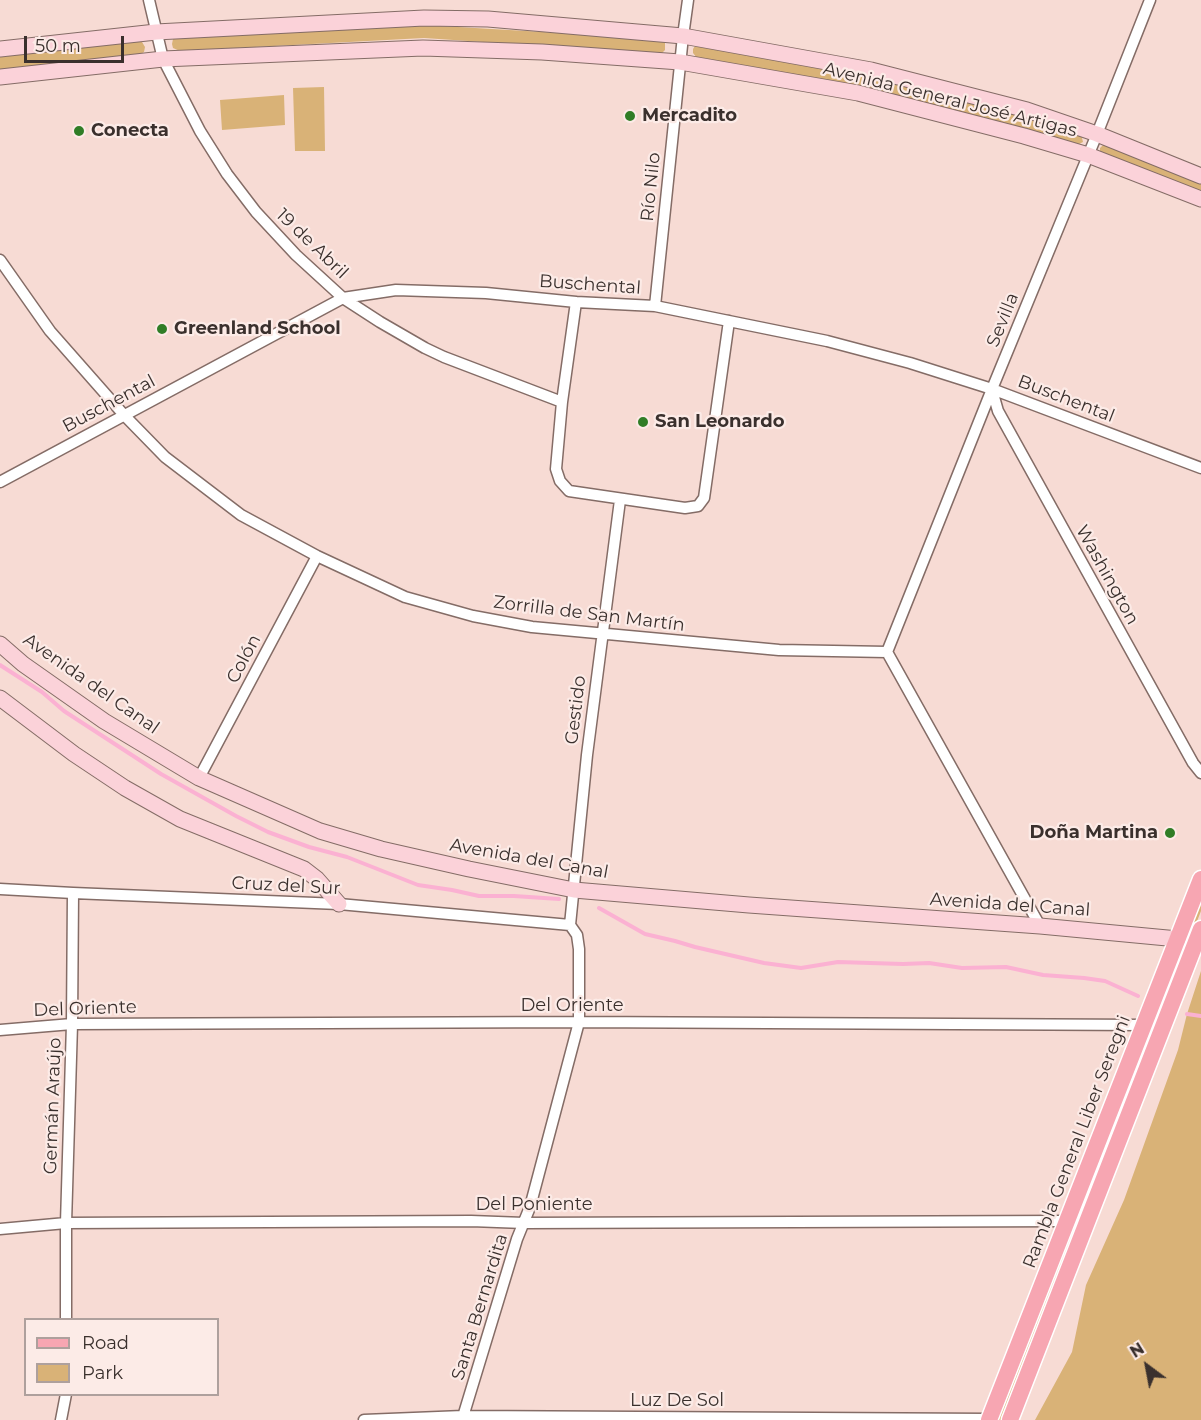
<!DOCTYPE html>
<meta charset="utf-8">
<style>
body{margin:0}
#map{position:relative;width:1201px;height:1420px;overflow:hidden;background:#f7dbd4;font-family:Montserrat,sans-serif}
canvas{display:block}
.legend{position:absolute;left:24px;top:1318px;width:195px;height:78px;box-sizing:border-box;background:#fcebe7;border:2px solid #aea09d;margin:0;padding:8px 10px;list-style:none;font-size:18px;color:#3a302d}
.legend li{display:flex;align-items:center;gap:12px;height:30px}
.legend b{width:30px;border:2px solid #aea09d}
.north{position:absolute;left:1117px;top:1336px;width:60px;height:60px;-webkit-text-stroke:4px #fcebe7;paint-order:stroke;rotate:328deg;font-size:16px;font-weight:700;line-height:24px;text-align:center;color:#3a302d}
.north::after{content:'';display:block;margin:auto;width:21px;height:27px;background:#3a302d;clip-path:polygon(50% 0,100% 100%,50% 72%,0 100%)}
.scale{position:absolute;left:24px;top:36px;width:100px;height:27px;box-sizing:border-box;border:3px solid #3a302d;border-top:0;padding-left:8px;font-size:18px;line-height:21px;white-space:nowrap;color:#3a302d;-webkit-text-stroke:4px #fcebe7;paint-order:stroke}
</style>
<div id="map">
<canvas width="1201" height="1420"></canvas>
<ul class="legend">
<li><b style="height:8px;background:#f7a6b2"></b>Road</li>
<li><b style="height:16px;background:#d9b277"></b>Park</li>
</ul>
<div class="north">N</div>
<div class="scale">50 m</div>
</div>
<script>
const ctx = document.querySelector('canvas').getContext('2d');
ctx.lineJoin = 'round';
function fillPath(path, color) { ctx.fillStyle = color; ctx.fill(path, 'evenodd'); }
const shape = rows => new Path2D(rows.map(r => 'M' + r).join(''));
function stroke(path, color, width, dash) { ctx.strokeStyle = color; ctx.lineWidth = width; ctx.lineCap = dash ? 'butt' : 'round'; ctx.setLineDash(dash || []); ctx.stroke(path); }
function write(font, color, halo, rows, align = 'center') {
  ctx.font = font + ' Montserrat,sans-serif'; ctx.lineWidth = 4.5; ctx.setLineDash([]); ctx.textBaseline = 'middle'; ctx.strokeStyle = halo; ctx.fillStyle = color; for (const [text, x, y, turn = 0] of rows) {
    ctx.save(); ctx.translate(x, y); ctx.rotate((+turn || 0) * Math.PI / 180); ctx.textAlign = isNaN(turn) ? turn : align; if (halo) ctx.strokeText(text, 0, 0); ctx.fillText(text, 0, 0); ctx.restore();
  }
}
fillPath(shape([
 [424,25,662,39,665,43,665,50,661,54,424,38,180,51,173,48,172,44,173,39,177,35],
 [137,40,142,42,145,47,144,52,139,55,0,70,0,57],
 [695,46,871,77,1021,115,1081,134,1083,142,1075,146,943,107,865,88,697,58,693,53,693,49],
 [324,87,325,151,295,151,293,88],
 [284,95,285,125,222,130,220,100],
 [1108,144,1201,179,1201,194,1100,152,1100,148,1103,145],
 [1201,900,1201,911,1061,1271,1002,1420,998,1420],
 [1201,971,1201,1420,1035,1420,1072,1352,1086,1285,1124,1200,1178,1050,1187,1014]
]), '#d9b277');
stroke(shape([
 [0,665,42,692,64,711,161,774,236,816,268,832,309,847,347,857,418,885,452,890,479,896,514,896,559,899],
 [599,908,645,934,675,941,695,947,764,963,801,968,838,962,903,964,929,963,962,968,1006,967,1043,975,1084,978,1105,981,1138,996],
 [1187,1014,1201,1016]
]), '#fbb1d2', 4);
const street = shape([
 [149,0,163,59,200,131,227,174,256,212,296,255,343,298,380,322,425,348,444,357,562,402],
 [0,260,50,331,124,415,165,457,241,515,317,556,405,597,473,616,532,627,779,650,887,652],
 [576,302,562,402,556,469,560,481,569,491,685,508,698,506,704,498,729,321],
 [655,306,683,36,688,0],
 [992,390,998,411,1193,763,1201,773],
 [0,482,343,298,396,290,486,293,576,302,655,306,827,341,910,363,992,389,1201,468],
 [887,652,992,389,1097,134,1150,0],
 [887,652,1040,926],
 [199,778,317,556],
 [0,889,73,893,339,904,570,925],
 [570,925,587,755,620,500],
 [0,1030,72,1024,579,1022,1144,1025],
 [0,1229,66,1223,471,1221,524,1223,1067,1221],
 [66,1320,66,1223,72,1024,73,893],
 [61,1420,66,1394],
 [364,1420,463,1416,990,1419],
 [462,1420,517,1239,530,1207,579,1022,579,949,577,935,570,925]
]);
const secondary = shape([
 [0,49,156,32,424,18,488,19,683,36,871,70,1027,110,1097,134,1201,176],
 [0,77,163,59,423,48,542,52,680,62,858,93,1024,136,1088,155,1201,199],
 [0,644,23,664,104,721,199,778,320,831,381,849,469,869,574,890,749,905,1040,926,1178,939],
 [0,698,74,754,125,788,180,819,304,869,317,879,339,904]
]);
const primary = shape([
 [989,1420,1201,879],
 [1010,1420,1201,929]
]);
stroke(street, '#846c66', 13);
stroke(secondary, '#846c66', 17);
stroke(primary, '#fff', 19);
stroke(street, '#fff', 10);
stroke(secondary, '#fbd2d9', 15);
stroke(primary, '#f7a6b2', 16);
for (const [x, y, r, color] of [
 [630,116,6,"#307d26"],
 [79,131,6,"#307d26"],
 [162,329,6,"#307d26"],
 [643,422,6,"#307d26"],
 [1170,833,6,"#307d26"]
]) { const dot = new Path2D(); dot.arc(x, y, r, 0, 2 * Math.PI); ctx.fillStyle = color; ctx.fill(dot); stroke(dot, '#fcebe7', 2); }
write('18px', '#3a302d', '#fcebe7', [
 ["Avenida General José Artigas",950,100,14],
 ["Río Nilo",651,187,-84],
 ["19 de Abril",312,244,44],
 ["Buschental",590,285,4],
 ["Sevilla",1003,320,-68],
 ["Buschental",1066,399,21],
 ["Buschental",109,404,-28],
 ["Washington",1107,575,61],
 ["Zorrilla de San Martín",589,614,7],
 ["Colón",244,659,-62],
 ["Avenida del Canal",91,684,35],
 ["Gestido",576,710,-83],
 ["Avenida del Canal",529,859,10],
 ["Cruz del Sur",286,886,3],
 ["Avenida del Canal",1010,905,4],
 ["Del Oriente",572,1006],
 ["Del Oriente",85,1009,-2],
 ["Germán Araújo",53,1106,-88],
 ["Rambla General Liber Seregni",1077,1142,-69],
 ["Del Poniente",534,1205],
 ["Santa Bernardita",480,1307,-73],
 ["Luz De Sol",677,1401]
]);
write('bold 18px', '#3a302d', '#fcebe7', [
 ["Mercadito",642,116],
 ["Conecta",91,131],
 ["Greenland School",174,329],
 ["San Leonardo",655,422],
 ["Doña Martina",1158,833,"right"]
], 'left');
</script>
